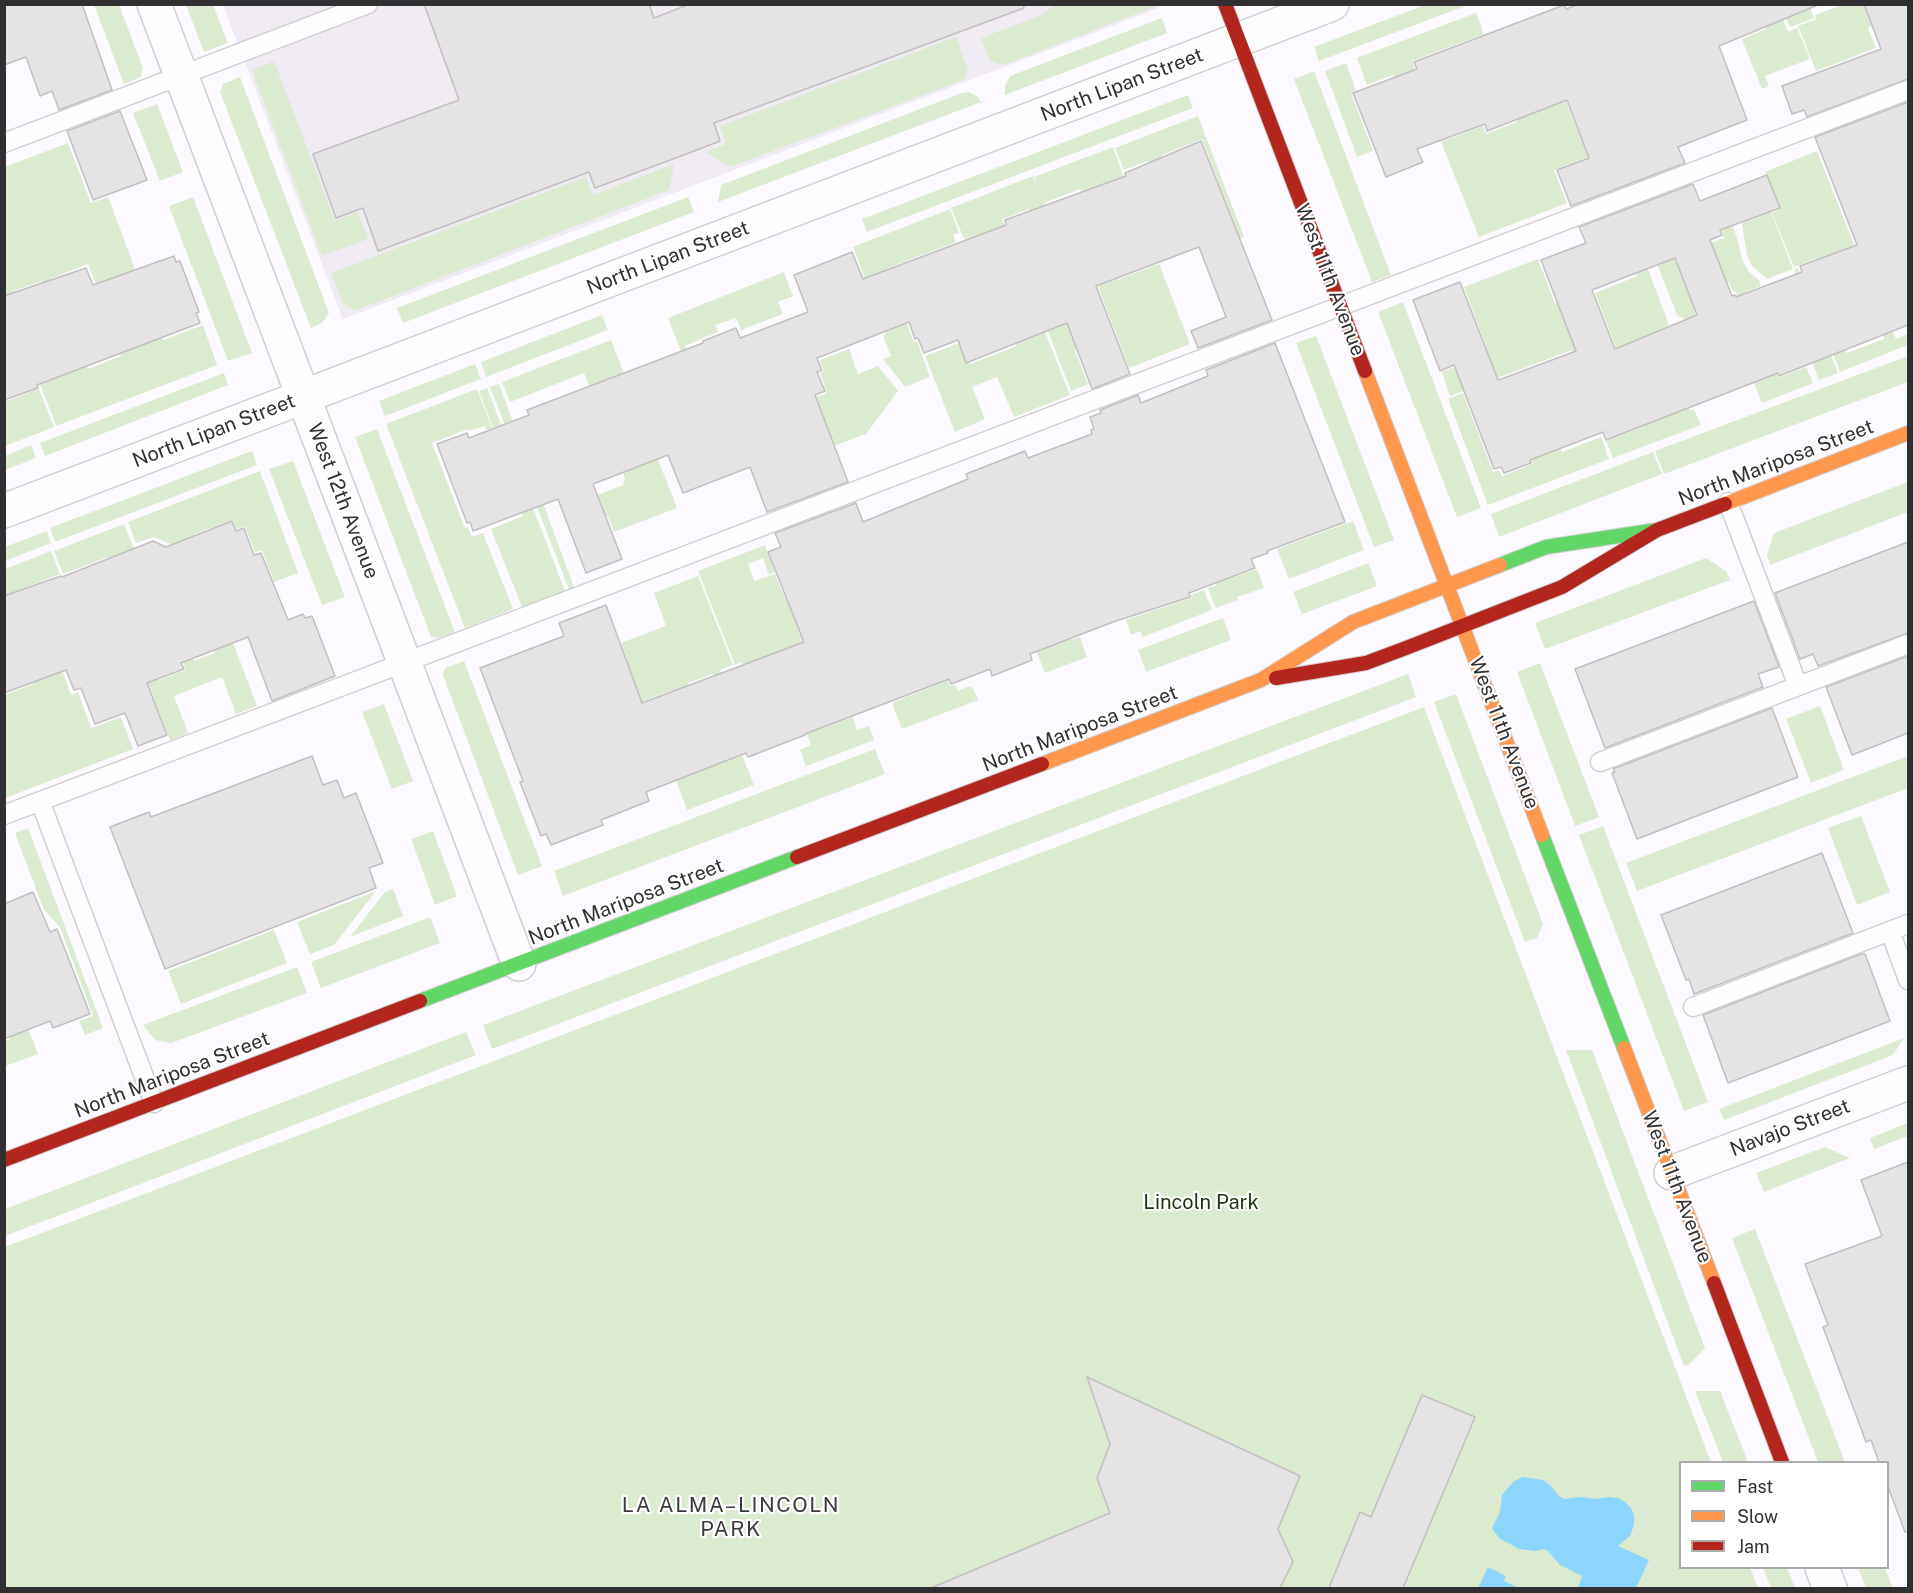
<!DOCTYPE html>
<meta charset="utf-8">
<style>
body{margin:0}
#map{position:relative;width:1913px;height:1593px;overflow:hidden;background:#fcfafe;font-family:"Public Sans",sans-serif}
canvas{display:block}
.frame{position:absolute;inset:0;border:6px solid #312f32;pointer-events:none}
.legend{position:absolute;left:1679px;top:1461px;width:210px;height:108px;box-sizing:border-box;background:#fff;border:2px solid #adacad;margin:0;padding:8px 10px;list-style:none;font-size:18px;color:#312f32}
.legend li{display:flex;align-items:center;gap:12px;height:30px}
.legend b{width:30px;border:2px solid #adacad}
</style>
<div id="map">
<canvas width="1913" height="1593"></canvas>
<div class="frame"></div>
<ul class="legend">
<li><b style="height:8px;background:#63d668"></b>Fast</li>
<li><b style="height:8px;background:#ff974d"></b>Slow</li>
<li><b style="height:8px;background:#b3261e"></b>Jam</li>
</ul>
</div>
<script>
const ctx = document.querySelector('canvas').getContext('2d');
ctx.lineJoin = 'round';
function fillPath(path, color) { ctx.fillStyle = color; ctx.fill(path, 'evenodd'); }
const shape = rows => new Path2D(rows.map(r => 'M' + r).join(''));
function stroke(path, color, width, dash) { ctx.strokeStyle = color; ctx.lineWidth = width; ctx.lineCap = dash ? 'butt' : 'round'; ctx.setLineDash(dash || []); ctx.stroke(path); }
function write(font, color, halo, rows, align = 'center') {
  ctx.font = font + ' "Public Sans",sans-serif'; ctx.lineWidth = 4.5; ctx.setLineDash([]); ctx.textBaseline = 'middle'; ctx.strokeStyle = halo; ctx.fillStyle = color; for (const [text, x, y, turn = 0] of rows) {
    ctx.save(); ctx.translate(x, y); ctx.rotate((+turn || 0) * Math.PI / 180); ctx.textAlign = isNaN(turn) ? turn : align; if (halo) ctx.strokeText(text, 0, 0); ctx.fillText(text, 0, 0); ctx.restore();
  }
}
fillPath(shape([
 [1158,4,1159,8,343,319,223,5]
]), '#f0eaf3');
fillPath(shape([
 [94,5,119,5,143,68,141,77,124,84],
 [186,5,213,5,228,43,204,52],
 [1153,5,1154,7,1004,65,990,61,981,38,1042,15,1054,5],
 [1425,5,1468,5,1319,61,1314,47],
 [1772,5,1777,5,1788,32,1797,28,1810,59,1765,76,1769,86,1762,89,1742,39,1766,29,1760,14],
 [1780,5,1809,5,1814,18,1790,27],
 [1842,5,1902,5,1905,14,1868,28,1876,48,1816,71,1798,26,1816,19,1815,15],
 [1476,13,1484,34,1412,61,1439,132,1402,98,1393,75,1367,85,1357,58],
 [1162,18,1167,33,1005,95,1005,86,1010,76],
 [1533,18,1588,157,1554,170,1567,203,1479,237,1441,142,1483,126,1486,134,1517,122,1510,104],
 [956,37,968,70,963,80,730,167,706,152,726,144,720,126],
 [274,61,335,221,358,212,368,239,322,256,252,70],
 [1346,63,1356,90,1351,93,1373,151,1357,157,1325,71],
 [1314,71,1391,275,1372,282,1294,79],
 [240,77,329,313,322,323,311,328,220,92,223,84],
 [968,92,978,97,981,102,718,202,721,185,962,93],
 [1188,95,1193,108,867,232,862,219],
 [157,104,183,172,160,181,133,113],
 [1198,116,1244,237,1240,238,1202,139,1162,155,1166,165,1150,171,1147,161,1124,170,1115,148],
 [68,143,91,203,108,197,146,298,99,292,88,264,50,279,51,283,44,285,42,281,13,291,14,296,7,298,5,292,5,167],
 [1113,147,1125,180,1083,196,1080,189,1044,203,1034,177],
 [1817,151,1861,262,1825,277,1817,258,1794,267,1772,213,1780,209,1765,172],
 [674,164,669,190,354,311,343,303,331,273,586,177,593,195],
 [1033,176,1048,211,1033,217,1029,209,1002,219,1009,238,977,250,972,237,964,239,951,208],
 [193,197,252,353,228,361,169,206],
 [688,197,694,212,403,323,397,308],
 [1667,202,1695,309,1694,310,1697,318,1689,321,1677,315,1656,261],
 [1726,208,1738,241,1742,259,1748,271,1759,280,1761,286,1745,292,1749,302,1740,305,1735,291,1733,292,1729,282,1716,287,1700,247,1724,238,1715,212],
 [950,209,959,233,953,235,956,242,886,269,914,342,917,341,930,377,905,387,883,359,891,356,883,336,886,334,853,247],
 [1771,212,1793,269,1767,279,1752,266,1747,256,1742,223],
 [1009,241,1070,395,1014,417,997,377,972,387,985,419,955,432,925,356,962,342,970,364,1017,346,998,294],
 [1538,259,1555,303,1590,289,1610,341,1574,354,1572,350,1450,396,1442,372,1466,363,1463,355,1486,346,1464,287],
 [1644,259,1669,325,1658,330,1663,342,1617,350,1595,293,1637,276,1632,263],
 [1159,264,1190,344,1129,368,1098,286,1110,282,1106,271,1112,268,1117,280],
 [1798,268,1838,373,1819,380,1809,355,1825,349,1794,270],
 [784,272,793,296,778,302,783,314,741,330,736,318,715,325,718,332,685,346,688,354,683,356,668,318],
 [1810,292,1843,344,1847,353,1884,339,1881,329,1892,330,1896,339,1908,334,1908,345,1840,372],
 [1403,302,1481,508,1457,517,1378,312],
 [1040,311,1114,334,1075,350,1088,384,1071,391],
 [602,315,608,330,486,377,481,362],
 [203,325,217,365,56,426,39,381,85,364,88,369,121,356,117,346,160,329,163,340],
 [1316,336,1394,540,1374,547,1296,343],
 [611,340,677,508,614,532,608,516,603,518,595,496,623,485,625,478,584,373,510,402,502,382],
 [849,349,858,374,878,366,898,391,866,434,831,447,812,399,827,393,820,373,824,371,820,360],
 [1908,356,1908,382,1664,474,1655,451],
 [475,364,481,379,385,416,379,401],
 [1806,367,1813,383,1762,403,1751,375,1775,368,1778,378],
 [1530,369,1562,452,1601,437,1609,459,1488,505,1448,399,1463,393,1493,472,1499,470,1502,476,1533,464,1531,458],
 [224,373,228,385,45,456,40,443],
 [499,384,574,587,569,589,490,387],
 [487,388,565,591,522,607,491,529,523,516,519,506,522,504,479,391],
 [39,389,54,427,5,446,4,398,6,401],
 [477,389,492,428,486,430,484,426,469,431,468,429,432,443,465,528,468,527,472,537,483,533,513,609,465,628,386,424],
 [1685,400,1690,410,1694,409,1701,425,1613,458,1606,441,1645,426,1643,422],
 [377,429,455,632,438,638,431,637,355,437],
 [31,445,36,458,5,470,5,456],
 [252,451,257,465,55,542,50,528],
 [1653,452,1662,474,1499,537,1491,514],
 [293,461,345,597,322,605,269,469],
 [260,471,298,573,274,582,262,550,255,552,245,526,236,529,233,520,194,534,197,544,173,545,154,537,136,543,128,522],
 [1908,482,1908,512,1770,565,1767,555,1774,533],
 [1353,521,1364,550,1289,579,1277,549],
 [124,524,135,551,114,570,108,557,63,574,54,551],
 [47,531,51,543,5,561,5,547],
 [765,545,775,572,769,575,763,558,748,564,754,581,775,574,785,598,793,595,821,664,790,678,779,651,754,661,747,675,742,662,735,665,698,571],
 [51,551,60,574,22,589,47,654,5,611,5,569],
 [1706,558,1726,571,1730,580,1545,649,1535,623],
 [1368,563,1377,586,1302,614,1293,592],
 [1257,569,1264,588,1237,597,1238,600,1216,608,1208,588,1217,585,1213,576,1226,571,1229,579],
 [698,576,733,665,720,670,724,683,717,685,713,674,688,683,699,710,680,717,670,691,641,702,603,668,627,659,621,643,666,626,654,593],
 [1204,590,1212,610,1143,637,1140,631,1131,635,1126,620,1191,598,1191,595],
 [1223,618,1231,640,1146,672,1138,650],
 [170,627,186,641,194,661,215,653,210,639,229,632,257,706,236,714,222,677,174,696,188,733,170,740,140,662,150,659,159,680,186,670],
 [1068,631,1071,640,1080,637,1087,657,1045,673,1032,641],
 [56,654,71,695,78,692,91,728,121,717,133,749,5,798,5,695,33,684,26,666],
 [464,661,542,866,518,875,443,675,445,668],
 [1540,663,1599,817,1575,826,1517,672],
 [1408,674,1416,697,492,1049,483,1025],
 [947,678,950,686,955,685,958,691,970,686,974,690,978,700,902,729,892,703,946,681],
 [1456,694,1543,924,1537,938,1525,942,1434,702],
 [384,704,413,781,392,789,362,712],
 [1820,706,1844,770,1811,783,1786,719],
 [1424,707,1711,1462,1680,1462,1680,1568,1750,1568,1758,1588,5,1588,5,1247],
 [853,717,857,730,869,726,874,740,806,766,800,750,811,745,807,734],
 [875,749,885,774,563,896,554,871],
 [742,755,754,785,687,810,676,781],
 [1908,756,1908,788,1637,891,1626,863],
 [1861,816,1890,892,1857,905,1828,828],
 [1603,826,1708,1102,1684,1111,1579,835],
 [28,828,103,1028,85,1035,79,1021,93,1016,60,927,44,910,15,833],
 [433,831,457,896,435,905,411,839],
 [393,889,403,916,350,937,385,892],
 [376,891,334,945,310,954,297,922],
 [430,917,440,943,321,988,311,962],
 [274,930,287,963,181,1004,168,971],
 [297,967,307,993,171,1043,155,1040,143,1025],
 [27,1026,38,1054,5,1066,5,1041,10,1039,8,1033],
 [466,1032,476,1055,5,1236,5,1209],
 [1904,1038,1893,1055,1724,1120,1719,1109],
 [1566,1050,1592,1050,1705,1348,1689,1364,1684,1366],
 [1908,1123,1908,1136,1874,1149,1870,1138],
 [1825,1147,1850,1158,1764,1192,1756,1173],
 [1755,1229,1845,1462,1818,1462,1732,1238],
 [1695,1391,1720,1391,1748,1462,1723,1462],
 [1763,1568,1787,1568,1795,1588,1771,1588],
 [1858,1568,1885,1568,1893,1588,1866,1588]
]), '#daebd0');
fillPath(shape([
 [1523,1477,1543,1480,1551,1486,1558,1495,1564,1499,1580,1497,1596,1499,1609,1497,1618,1498,1625,1502,1631,1508,1634,1516,1634,1525,1630,1536,1618,1546,1649,1560,1636,1588,1578,1588,1582,1576,1560,1565,1548,1551,1544,1549,1536,1551,1519,1549,1499,1538,1492,1528,1500,1512,1502,1495,1513,1482],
 [1488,1567,1506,1576,1504,1581,1519,1588,1478,1588]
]), '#8dd6ff');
const building = shape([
 [4,4,82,4,112,90,59,110,52,91,40,96,26,57,4,65,4,4],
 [424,4,649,4,654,18,690,4,1023,4,1024,8,714,123,720,141,689,153,595,188,589,172,378,251,363,208,336,218,313,154,459,100,424,4],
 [1579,4,1818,5,1719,46,1747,120,1678,147,1685,163,1571,206,1557,170,1589,158,1567,100,1487,131,1485,124,1417,149,1423,162,1386,177,1353,93,1417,69,1414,62,1564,5,1566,9,1579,4],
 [1864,4,1908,4,1908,79,1807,117,1804,110,1792,114,1782,86,1881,49,1864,4],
 [1908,102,1908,325,1779,376,1778,373,1606,440,1603,432,1530,460,1531,463,1504,473,1501,467,1494,469,1454,365,1440,371,1413,300,1460,282,1498,380,1504,378,1576,351,1541,260,1586,243,1579,227,1693,184,1700,201,1767,175,1780,208,1720,230,1722,235,1710,240,1732,296,1735,295,1736,297,1802,272,1800,266,1857,245,1815,137,1908,102],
 [1675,258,1697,315,1615,349,1592,290,1675,258],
 [120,111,147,180,93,200,67,131,120,111],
 [1201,141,1272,320,1198,348,1191,331,1226,317,1199,247,1096,286,1130,374,1092,389,1067,323,966,363,958,340,924,353,918,338,915,339,909,322,817,358,822,370,817,372,825,391,815,395,848,482,767,512,750,467,683,493,668,455,593,484,622,559,586,573,558,499,473,531,470,522,467,523,437,444,467,433,469,438,529,415,527,410,703,343,703,341,736,328,740,338,808,312,794,275,852,252,863,279,1006,225,1005,220,1126,176,1125,173,1201,141],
 [174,256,176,262,180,261,199,312,196,313,200,323,37,385,38,388,4,400,4,296,86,268,93,285,174,256],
 [1275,343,1345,522,1267,551,1268,553,1251,559,1255,568,1189,593,1190,597,1113,622,1030,654,1032,660,992,676,990,669,951,684,949,679,805,734,805,735,748,757,746,753,646,792,649,801,601,820,603,825,551,845,546,834,541,836,520,782,523,781,480,668,564,636,559,623,606,605,642,703,804,642,768,552,781,547,775,533,856,503,863,522,968,479,966,474,1025,451,1028,458,1092,434,1091,430,1094,429,1090,417,1101,413,1100,410,1138,395,1141,403,1208,376,1206,370,1275,343],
 [232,521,236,531,244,528,254,555,261,553,288,620,303,614,305,618,312,616,335,676,272,701,248,637,181,663,184,669,147,683,167,735,138,746,125,713,95,724,81,688,74,690,66,670,4,693,4,596,61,576,62,577,153,541,166,547,232,521],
 [1908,542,1908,633,1818,666,1813,654,1800,659,1775,593,1908,542],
 [1754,601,1779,667,1758,674,1763,687,1605,748,1575,669,1754,601],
 [1908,656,1908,733,1852,755,1826,687,1908,656],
 [1772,708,1798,777,1637,839,1612,773,1615,772,1613,769,1772,708],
 [312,756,323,785,337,780,344,798,356,793,383,863,369,868,376,888,165,969,110,827,149,812,151,817,312,756],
 [1822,853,1853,933,1694,994,1689,979,1686,980,1661,915,1822,853],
 [33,892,50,932,57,929,90,1014,53,1028,50,1021,4,1039,4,904,33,892],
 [1861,954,1865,954,1890,1021,1728,1083,1703,1015,1861,954],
 [1908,1162,1908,1532,1905,1532,1887,1484,1887,1462,1879,1462,1871,1440,1866,1442,1823,1327,1828,1325,1805,1264,1882,1236,1861,1180,1908,1162],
 [1087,1377,1300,1476,1278,1529,1293,1562,1280,1588,931,1588,1110,1513,1097,1478,1110,1444,1087,1377],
 [1422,1395,1475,1417,1403,1588,1329,1588,1360,1512,1371,1517,1422,1395]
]);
fillPath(building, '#e5e3e4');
stroke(building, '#c2bfc0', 1.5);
const lane = shape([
 [4,143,368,4],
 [1728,502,1798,686],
 [1600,762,1908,644],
 [40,801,154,1103],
 [4,815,1908,90],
 [1890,931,1908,980],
 [1693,1007,1908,924]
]);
const street = shape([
 [154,4,519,964],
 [4,511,1332,4],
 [1671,1173,1908,1083],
 [1822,1568,1830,1588]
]);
const fast = shape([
 [1500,565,1546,547,1657,530],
 [1542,835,1624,1048],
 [420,1001,797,857]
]);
const slow = shape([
 [1365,371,1542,835],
 [1725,504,1908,433],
 [1042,764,1261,680,1353,622,1500,565],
 [1624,1048,1714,1283]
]);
const jam = shape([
 [1225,4,1365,371],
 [1276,678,1366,663,1406,648,1562,587,1657,530,1725,504],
 [797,857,1042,764],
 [4,1160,420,1001],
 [1714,1283,1782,1462]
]);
stroke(lane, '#d1cfd3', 21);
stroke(street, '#d1cfd3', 36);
stroke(fast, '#d1cfd3', 16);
stroke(slow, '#d1cfd3', 16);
stroke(jam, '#d1cfd3', 16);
stroke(lane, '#fffeff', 18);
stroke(street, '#fffeff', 33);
stroke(fast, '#63d668', 14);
stroke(slow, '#ff974d', 14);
stroke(jam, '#b3261e', 14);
write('20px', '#312f32', '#fff', [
 ["North Lipan Street",1122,85,-21],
 ["North Lipan Street",668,258,-21],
 ["West 11th Avenue",1330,280,69],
 ["North Lipan Street",214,431,-21],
 ["North Mariposa Street",1776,463,-21],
 ["West 12th Avenue",343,501,69],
 ["North Mariposa Street",1080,729,-21],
 ["West 11th Avenue",1504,733,69],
 ["North Mariposa Street",626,902,-21],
 ["North Mariposa Street",172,1075,-21],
 ["Navajo Street",1790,1128,-21],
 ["West 11th Avenue",1677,1187,69]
]);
write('20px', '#1f3310', '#fff', [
 ["Lincoln Park",1201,1203]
]);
ctx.letterSpacing = '1.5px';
write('21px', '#3d393e', '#fff', [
 ["LA ALMA–LINCOLN",731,1506],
 ["PARK",731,1530]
]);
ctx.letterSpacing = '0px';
</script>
